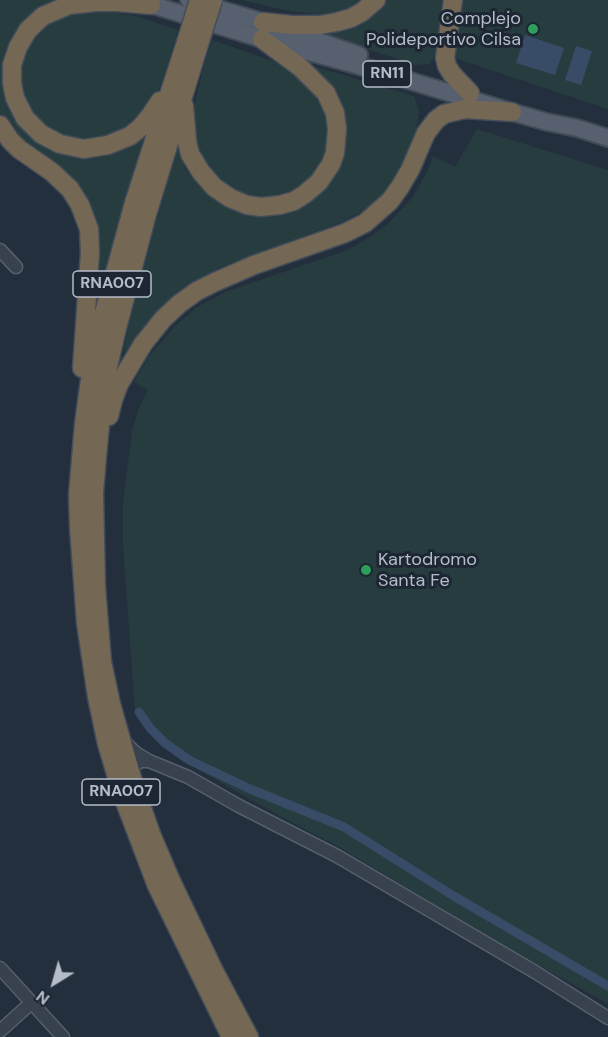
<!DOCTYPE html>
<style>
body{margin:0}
#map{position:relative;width:608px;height:1037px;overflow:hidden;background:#242f3e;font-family:"DM Sans",sans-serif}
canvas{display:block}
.north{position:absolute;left:24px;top:953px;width:60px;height:60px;-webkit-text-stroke:4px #1d2633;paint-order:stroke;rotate:217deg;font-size:16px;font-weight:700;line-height:24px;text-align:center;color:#b4bcc9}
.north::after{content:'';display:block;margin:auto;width:21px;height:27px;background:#b4bcc9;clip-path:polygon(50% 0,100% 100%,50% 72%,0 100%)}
</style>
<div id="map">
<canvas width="608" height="1037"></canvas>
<div class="north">N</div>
</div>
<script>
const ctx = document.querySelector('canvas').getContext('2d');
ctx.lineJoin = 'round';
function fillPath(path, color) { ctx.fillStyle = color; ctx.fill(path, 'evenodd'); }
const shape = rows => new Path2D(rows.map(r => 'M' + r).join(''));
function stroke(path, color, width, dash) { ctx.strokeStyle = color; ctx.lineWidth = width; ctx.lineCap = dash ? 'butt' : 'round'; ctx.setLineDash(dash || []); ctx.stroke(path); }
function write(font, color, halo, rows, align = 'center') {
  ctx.font = font + ' "DM Sans",sans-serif'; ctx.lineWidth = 6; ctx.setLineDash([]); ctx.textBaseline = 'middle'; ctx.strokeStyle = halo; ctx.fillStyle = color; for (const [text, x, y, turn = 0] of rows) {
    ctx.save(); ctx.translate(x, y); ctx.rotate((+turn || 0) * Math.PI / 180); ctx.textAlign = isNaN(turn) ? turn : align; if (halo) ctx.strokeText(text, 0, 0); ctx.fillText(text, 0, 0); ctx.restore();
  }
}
fillPath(shape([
 [0,0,63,0,54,1,33,11,13,36,3,62,4,88,12,115,34,136,58,150,146,132,92,327,90,210,17,138,2,117,0,113],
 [241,0,362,0,352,9,324,15,284,10],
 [387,0,443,0,436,54,430,64,415,65,314,31,356,24,382,8],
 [462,0,608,0,608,109,455,58],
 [108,12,132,15,178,30,163,78,154,101,135,123,116,133,86,142,55,136,36,119,21,99,18,75,23,53,31,38,59,18,86,13],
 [212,40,270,60,302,75,321,96,330,119,330,137,324,163,311,179,292,193,265,199,239,193,211,174,194,147,193,110,206,57],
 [303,63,414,96,419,111,416,131,399,170,376,204,342,222,219,268,173,296,145,326,123,354,131,314,179,137,185,169,203,191,229,208,260,216,312,200,330,183,342,157,346,135,343,111],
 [477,129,608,170,608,1004,490,938,341,848,280,816,183,761,160,745,140,722,135,711,123,547,123,503,132,431,138,410,148,390,134,382,149,356,176,325,197,307,225,292,348,250,370,237,387,225,412,198,428,170,433,156,455,167]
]), '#263c3f');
fillPath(shape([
 [525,35,564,48,555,75,516,63],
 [576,46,592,51,581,85,565,80]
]), '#394c67');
stroke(shape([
 [139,712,150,728,165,743,189,760,250,789,344,827,452,895,608,986]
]), '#394c67', 9);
const minor = shape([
 [0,250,16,267],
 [123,741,137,754,149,761,140,761,134,766,131,775],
 [149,761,188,777,239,806,337,856,535,972,608,1018],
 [0,968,63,1037],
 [0,1031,31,1003]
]);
const major = shape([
 [189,0,263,22,359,55],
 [140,1,262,39,378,71,512,112,547,122,577,128,608,138]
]);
const highway = shape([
 [453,0,445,58,447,66,452,74,470,93],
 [151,5,117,2,96,2,69,5,43,16,28,30,18,47,12,65,12,83,15,98,25,118,41,134,60,144,84,149,108,145,130,136,141,127,150,116,160,101],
 [263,22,292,25,320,25,337,22,351,18,362,12,376,0],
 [188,36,134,203,102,320,90,380,84,424,78,495,79,527,86,623,97,697,107,744,122,794,157,886,231,1037],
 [200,41,147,214,117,328,104,384,97,456,94,493,96,587,102,662,111,704,134,785,151,834,171,881,214,971,249,1037],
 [184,106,187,141,190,154,201,172,214,187,230,198,247,205,261,207,280,205,294,201,305,194,319,182,331,164,335,153,337,129,335,113,326,93,300,67,262,39],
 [0,125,10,140,19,149,52,172,70,189,80,205,89,229,90,253,82,368],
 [109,416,113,400,119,384,143,344,163,319,179,304,197,291,215,282,254,265,345,233,365,223,390,201,400,187,410,170,426,133,436,120,444,114,465,109,512,112]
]);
stroke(minor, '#565f6c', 15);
stroke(major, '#414a57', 20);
stroke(highway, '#434c59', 21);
stroke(minor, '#38414e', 12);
stroke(major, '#56606e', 16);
stroke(highway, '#746855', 18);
const highwayBridge = shape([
 [188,36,199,0],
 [200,41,213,0]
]);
stroke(highwayBridge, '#434c59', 21, []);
stroke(highwayBridge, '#746855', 18);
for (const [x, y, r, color] of [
 [533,29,6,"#2e9e5b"],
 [366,570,6,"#2e9e5b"]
]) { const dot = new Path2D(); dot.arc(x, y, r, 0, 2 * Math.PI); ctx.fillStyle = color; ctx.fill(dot); stroke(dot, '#1d2633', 2); }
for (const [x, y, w] of [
 [387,74,48],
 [112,284,78],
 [121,792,78]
]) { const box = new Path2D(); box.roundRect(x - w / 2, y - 13, w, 26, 4.5); ctx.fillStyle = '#1d2633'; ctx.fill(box); stroke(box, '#b4bcc9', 1.5); }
write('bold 16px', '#b4bcc9', null, [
 ["RN11",387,74],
 ["RNA007",112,284],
 ["RNA007",121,792]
]);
write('18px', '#b4bcc9', '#1d2633', [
 ["Complejo",521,19],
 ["Polideportivo Cilsa",521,40],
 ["Kartodromo",378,560,"left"],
 ["Santa Fe",378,581,"left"]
], 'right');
</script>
